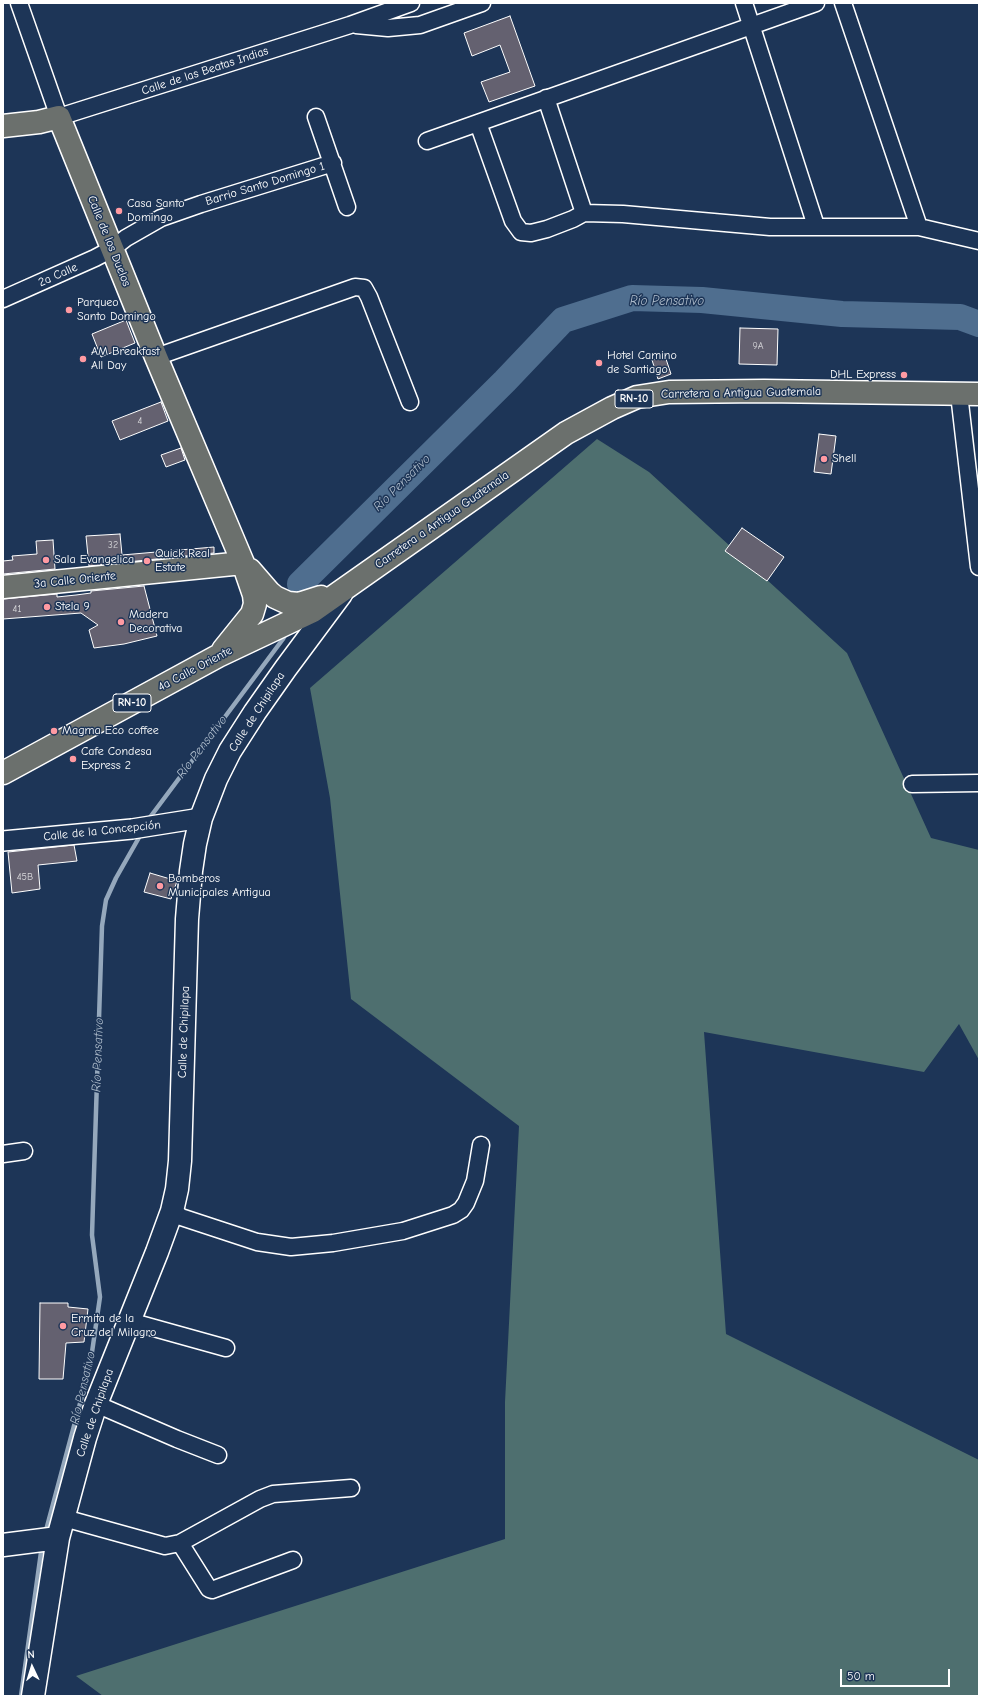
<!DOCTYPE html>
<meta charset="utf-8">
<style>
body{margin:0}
#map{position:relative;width:982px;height:1699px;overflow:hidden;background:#1d3557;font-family:"Comic Neue",sans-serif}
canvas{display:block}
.frame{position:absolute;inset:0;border:4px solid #fff;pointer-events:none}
.north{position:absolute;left:12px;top:1647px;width:40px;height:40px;-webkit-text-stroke:3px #1d3557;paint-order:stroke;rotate:356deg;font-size:11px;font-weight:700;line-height:16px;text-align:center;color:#fff}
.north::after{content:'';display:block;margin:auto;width:14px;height:18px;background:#fff;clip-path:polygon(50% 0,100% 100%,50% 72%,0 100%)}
.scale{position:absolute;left:840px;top:1669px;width:110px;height:18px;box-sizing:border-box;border:2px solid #fff;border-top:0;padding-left:5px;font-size:12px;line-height:14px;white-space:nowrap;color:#fff;-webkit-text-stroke:3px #1d3557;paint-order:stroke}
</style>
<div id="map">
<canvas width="982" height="1699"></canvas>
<div class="frame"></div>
<div class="north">N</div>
<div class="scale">50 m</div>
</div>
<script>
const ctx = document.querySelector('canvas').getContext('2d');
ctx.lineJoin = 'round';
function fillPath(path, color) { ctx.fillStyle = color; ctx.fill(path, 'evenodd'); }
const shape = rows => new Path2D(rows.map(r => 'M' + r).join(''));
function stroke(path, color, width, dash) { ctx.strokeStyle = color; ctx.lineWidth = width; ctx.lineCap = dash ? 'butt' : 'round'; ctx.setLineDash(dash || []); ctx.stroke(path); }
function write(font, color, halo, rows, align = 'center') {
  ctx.font = font + ' "Comic Neue",sans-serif'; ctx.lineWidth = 3; ctx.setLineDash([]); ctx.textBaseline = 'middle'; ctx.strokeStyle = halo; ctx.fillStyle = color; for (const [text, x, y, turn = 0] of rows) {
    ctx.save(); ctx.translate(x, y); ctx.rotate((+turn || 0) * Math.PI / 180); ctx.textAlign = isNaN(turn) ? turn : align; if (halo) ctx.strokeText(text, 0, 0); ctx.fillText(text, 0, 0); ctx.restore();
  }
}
fillPath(shape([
 [597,439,649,472,847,653,931,838,979,850,979,1060,959,1024,924,1072,704,1032,726,1334,979,1460,979,1696,103,1696,76,1676,505,1539,505,1402,519,1126,351,999,330,798,310,688]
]), '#4e6f6f');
stroke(shape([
 [295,599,300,584],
 [148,820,283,639,286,633],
 [45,1534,90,1366,100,1297,92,1235,102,926,106,900,116,878,141,834],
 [21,1696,42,1545]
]), '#95a8bc', 4.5);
stroke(shape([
 [300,584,505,381,563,320,632,298,702,300,842,314,960,317,979,324]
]), '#4f6e8f', 26);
const building = shape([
 [510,16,535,86,489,102,481,82,510,72,500,45,472,56,464,33,510,16],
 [126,320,135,343,101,357,92,334,126,320],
 [740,328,778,329,777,365,739,364,740,328],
 [665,356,671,374,658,379,652,360,665,356],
 [161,402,168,421,120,440,112,421,161,402],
 [819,434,836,436,831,474,814,472,819,434],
 [181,448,185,460,166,467,161,455,181,448],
 [742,528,784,557,767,581,725,551,742,528],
 [120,534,122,555,214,547,214,553,89,566,86,536,120,534],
 [53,540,55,569,3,574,3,561,13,560,12,556,37,554,36,541,53,540],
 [144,586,157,636,124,644,94,648,89,630,98,625,81,613,3,619,3,599,57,594,57,597,76,595,91,593,91,591,144,586],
 [74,845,77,861,38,865,40,889,12,893,8,852,74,845],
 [150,873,177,881,171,899,144,892,150,873],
 [40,1303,68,1303,68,1307,88,1309,84,1342,66,1343,63,1379,39,1379,40,1303]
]);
fillPath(building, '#646170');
stroke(building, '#fff', 1);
const minor = shape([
 [19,3,59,117,350,25,411,3],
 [744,3,816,226],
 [843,3,919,227],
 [356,25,388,28,420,25,482,3],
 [546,98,584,213],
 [316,117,347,207],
 [478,123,513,221,521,232,531,233,547,229,573,219,584,213,623,214,770,227,919,227,979,241],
 [427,141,816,3],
 [3,299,95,258,112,249,126,238,161,218,201,204,333,163],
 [156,357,355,287,364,288,369,297,410,402],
 [959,394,979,567],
 [912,784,979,783],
 [3,1154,24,1151],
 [172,1211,181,1217,257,1242,291,1247,333,1243,403,1231,453,1215,461,1210,466,1203,475,1181,481,1145],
 [129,1321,226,1348],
 [96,1404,177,1439,218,1455],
 [64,1518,165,1546,180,1543,260,1499,273,1494,351,1488],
 [180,1543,209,1589,212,1590,293,1560]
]);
const tertiary = shape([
 [3,841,132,829,201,818]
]);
const secondary = shape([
 [3,1545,58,1538],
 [33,1696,58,1538,85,1438,96,1404,157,1252,172,1211,177,1189,180,1161,187,919,191,871,195,844,201,818,216,779,230,751,255,712,286,668,341,594]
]);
const primary = shape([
 [3,126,39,122,59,117,156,357,243,563,254,595,255,604,252,614,223,650],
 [250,570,269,592,275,597,288,603,299,604,321,597],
 [3,587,243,563],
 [3,773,218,656,313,611,566,433,612,408,637,397,669,392,764,391,979,394]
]);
stroke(minor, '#fff', 19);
stroke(tertiary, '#fff', 22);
stroke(secondary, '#fff', 25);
stroke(primary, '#fff', 25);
stroke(minor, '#1d3557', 16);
stroke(tertiary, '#1d3557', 19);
stroke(secondary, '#1d3557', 22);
stroke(primary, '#6b706d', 22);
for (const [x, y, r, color] of [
 [119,211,4,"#ff9aa2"],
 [69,310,4,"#ff9aa2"],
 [83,359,4,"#ff9aa2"],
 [599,363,4,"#ff9aa2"],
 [904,375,4,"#ff9aa2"],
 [824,459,4,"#ff9aa2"],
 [46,560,4,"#ff9aa2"],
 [147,561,4,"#ff9aa2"],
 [47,607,4,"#ff9aa2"],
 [121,622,4,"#ff9aa2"],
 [54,731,4,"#ff9aa2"],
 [73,759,4,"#ff9aa2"],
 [160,886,4,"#ff9aa2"],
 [63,1326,4,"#ff9aa2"]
]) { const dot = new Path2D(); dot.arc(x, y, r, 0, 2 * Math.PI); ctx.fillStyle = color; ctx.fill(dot); stroke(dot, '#1d3557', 1.5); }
write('10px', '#d8d8db', null, [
 ["9A",758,346],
 ["4",140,421],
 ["32",113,545],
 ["41",17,609],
 ["45B",25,877]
]);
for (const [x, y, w] of [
 [634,399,38],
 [132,703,38]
]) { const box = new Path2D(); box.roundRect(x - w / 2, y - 9, w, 18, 3); ctx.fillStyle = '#1d3557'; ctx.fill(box); stroke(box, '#fff', 1); }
write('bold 11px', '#fff', null, [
 ["RN-10",634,399],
 ["RN-10",132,703]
]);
write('12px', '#fff', '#1d3557', [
 ["Calle de las Beatas Indias",205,71,-18],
 ["Barrio Santo Domingo 1",265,184,-17],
 ["Calle de los Duelos",109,241,68],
 ["2a Calle",58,275,-24],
 ["Carretera a Antigua Guatemala",741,393,-1],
 ["Carretera a Antigua Guatemala",442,520,-35],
 ["3a Calle Oriente",75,580,-6],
 ["4a Calle Oriente",195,669,-28],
 ["Calle de Chipilapa",257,712,-57],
 ["Calle de la Concepción",102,831,-6],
 ["Calle de Chipilapa",184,1032,-88],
 ["Calle de Chipilapa",95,1413,-71]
]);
write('12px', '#fff', '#1d3557', [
 ["Casa Santo",127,204],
 ["Domingo",127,218],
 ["Parqueo",77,303],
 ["Santo Domingo",77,317],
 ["AM Breakfast",91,352],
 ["All Day",91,366],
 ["Hotel Camino",607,356],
 ["de Santiago",607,370],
 ["DHL Express",896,375,"right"],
 ["Shell",832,459],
 ["Quick Real",155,554],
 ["Estate",155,568],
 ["Sala Evangelica",54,560],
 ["Stela 9",55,607],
 ["Madera",129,615],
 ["Decorativa",129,629],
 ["Magma Eco coffee",62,731],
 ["Cafe Condesa",81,752],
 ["Express 2",81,766],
 ["Bomberos",168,879],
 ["Municipales Antigua",168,893],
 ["Ermita de la",71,1319],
 ["Cruz del Milagro",71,1333]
], 'left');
write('italic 13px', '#b0becd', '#1d3557', [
 ["Río Pensativo",667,301],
 ["Río Pensativo",402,483,-45],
 ["Río Pensativo",202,747,-53],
 ["Río Pensativo",98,1055,-88],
 ["Río Pensativo",83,1388,-77]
]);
</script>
